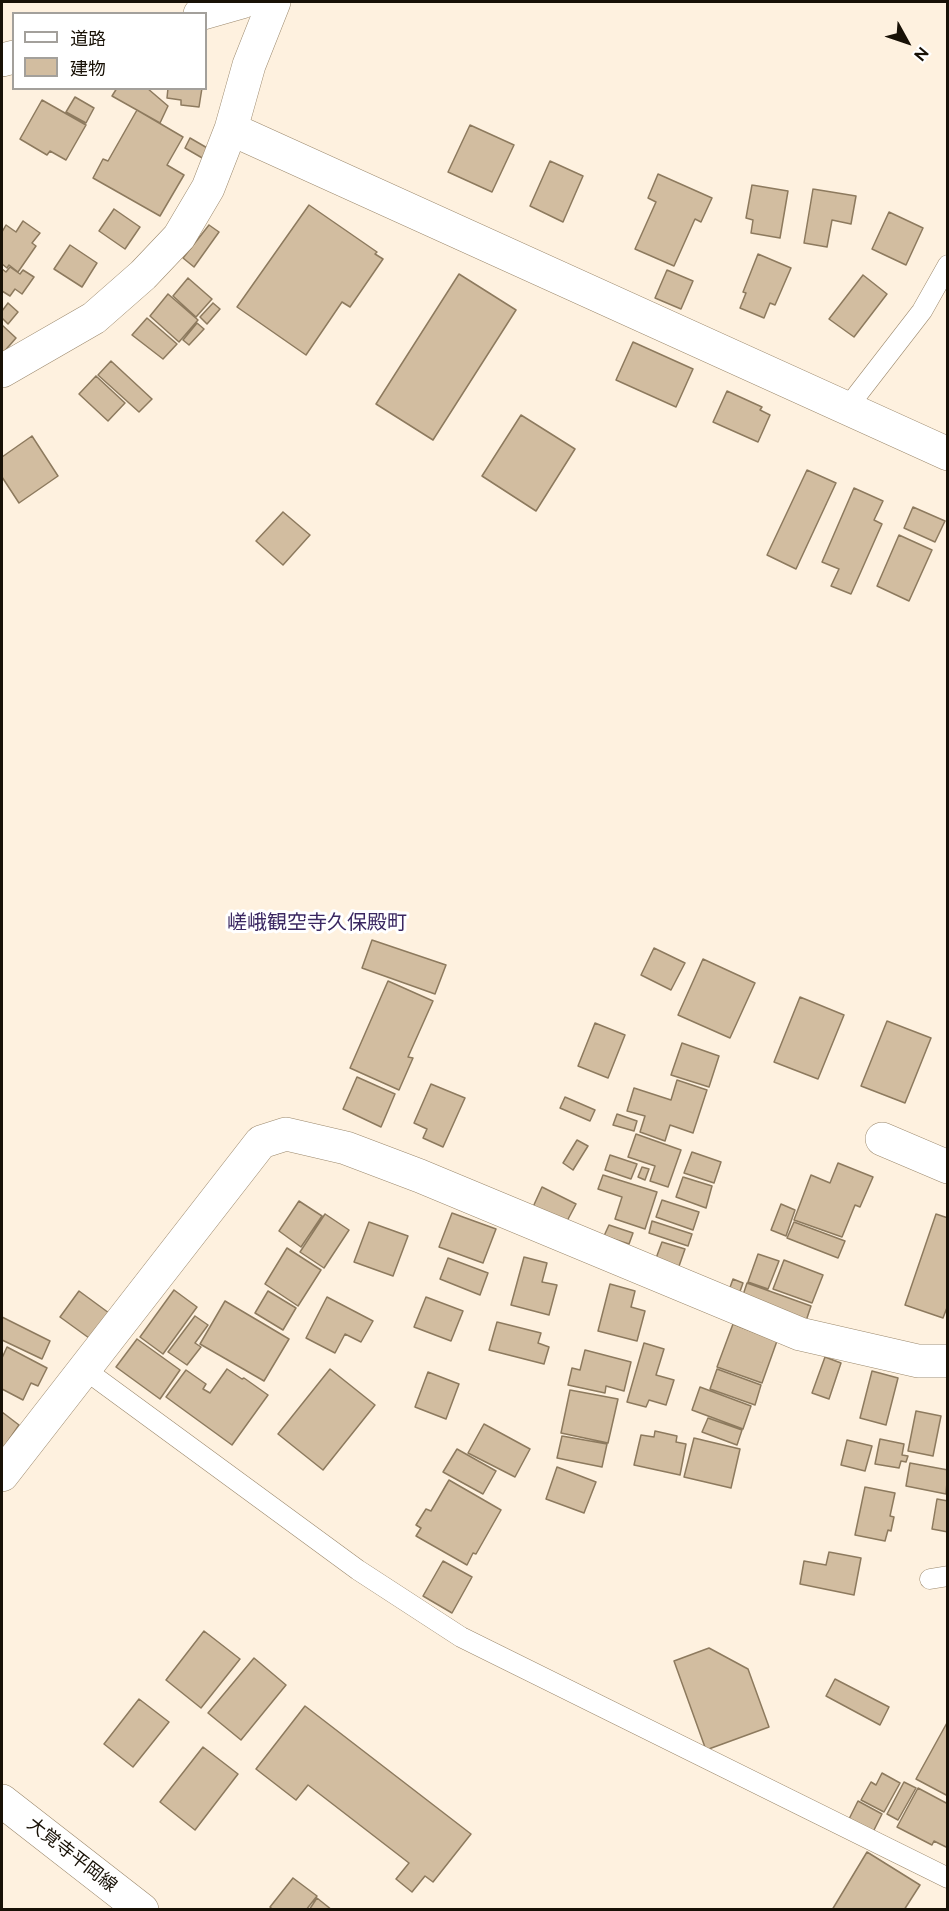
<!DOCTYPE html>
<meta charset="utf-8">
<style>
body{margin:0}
#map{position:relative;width:949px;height:1911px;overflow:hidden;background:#fef1df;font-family:Raleway,"Noto Sans JP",sans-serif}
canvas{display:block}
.frame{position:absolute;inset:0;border:3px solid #181106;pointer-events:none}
.legend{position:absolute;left:12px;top:12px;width:195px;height:78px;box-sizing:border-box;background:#fff;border:2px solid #a3a09b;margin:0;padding:8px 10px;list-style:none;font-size:18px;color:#181106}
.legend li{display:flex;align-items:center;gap:12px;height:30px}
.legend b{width:30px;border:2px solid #a3a09b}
.north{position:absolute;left:877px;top:12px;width:60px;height:60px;-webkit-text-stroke:4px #fff;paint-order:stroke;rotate:130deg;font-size:16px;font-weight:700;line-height:24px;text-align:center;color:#181106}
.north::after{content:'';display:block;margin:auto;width:21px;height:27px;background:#181106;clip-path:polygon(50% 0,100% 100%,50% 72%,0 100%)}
</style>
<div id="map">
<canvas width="949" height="1911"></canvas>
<div class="frame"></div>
<ul class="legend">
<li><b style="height:8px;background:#fff"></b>道路</li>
<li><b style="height:16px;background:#d2bda0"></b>建物</li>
</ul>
<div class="north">N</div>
</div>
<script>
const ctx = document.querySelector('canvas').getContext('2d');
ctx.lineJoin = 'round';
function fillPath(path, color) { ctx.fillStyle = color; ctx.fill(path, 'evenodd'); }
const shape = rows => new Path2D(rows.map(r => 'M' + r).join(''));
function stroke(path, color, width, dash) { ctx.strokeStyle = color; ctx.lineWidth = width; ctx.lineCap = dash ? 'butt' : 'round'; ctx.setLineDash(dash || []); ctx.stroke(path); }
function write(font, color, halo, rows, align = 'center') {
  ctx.font = font + ' Raleway,"Noto Sans JP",sans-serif'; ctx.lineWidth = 6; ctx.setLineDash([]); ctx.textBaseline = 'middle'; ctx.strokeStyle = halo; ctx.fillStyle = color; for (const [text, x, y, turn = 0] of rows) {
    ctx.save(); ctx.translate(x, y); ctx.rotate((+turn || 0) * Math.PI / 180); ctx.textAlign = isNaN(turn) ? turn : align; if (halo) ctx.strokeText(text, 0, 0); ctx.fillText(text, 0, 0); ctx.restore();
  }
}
const building = shape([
 [117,88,147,88,168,106,160,123,112,96,117,88],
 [168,88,202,88,199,107,181,105,181,100,167,98,168,88],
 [75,97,94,108,86,123,66,112,75,97],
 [42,100,86,125,66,160,50,151,47,155,20,139,42,100],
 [137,110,183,137,167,165,184,175,160,216,93,178,103,159,108,161,137,110],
 [470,125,514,145,492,192,448,172,470,125],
 [190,138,209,149,204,159,185,148,190,138],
 [550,161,583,176,563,222,530,206,550,161],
 [658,174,712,198,701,222,695,219,674,266,635,249,656,202,648,198,658,174],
 [752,185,788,191,780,238,751,233,753,220,746,218,752,185],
 [813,189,856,196,851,224,832,220,827,247,804,243,813,189],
 [309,205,377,252,375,254,383,259,350,307,342,302,306,355,237,307,309,205],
 [114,209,140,227,125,249,99,231,114,209],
 [889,212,923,228,906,265,872,249,889,212],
 [23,221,40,233,32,243,36,246,18,272,9,265,7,268,2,264,2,232,6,225,16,232,23,221],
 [209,225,219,232,194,267,183,258,209,225],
 [70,245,97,263,82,287,54,269,70,245],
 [758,254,791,268,775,305,770,303,764,318,740,308,746,293,743,292,758,254],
 [10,267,20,274,23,270,34,277,22,294,15,289,10,296,2,291,2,269,6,272,10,267],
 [667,270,693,281,681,309,655,298,667,270],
 [459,274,516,310,433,440,376,404,459,274],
 [863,275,887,294,854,337,829,319,863,275],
 [188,278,212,299,196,317,173,296,188,278],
 [168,294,198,320,179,342,150,316,168,294],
 [8,303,18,312,8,324,2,318,2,311,8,303],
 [213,303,220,309,207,324,200,317,213,303],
 [147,318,177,344,163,359,132,335,147,318],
 [197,323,204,329,189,345,183,340,197,323],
 [2,325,16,338,2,354,2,325],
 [633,342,693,369,676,407,616,380,633,342],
 [111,361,152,399,139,412,98,375,111,361],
 [96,376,125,403,108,421,79,394,96,376],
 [727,391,762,407,760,410,770,415,758,442,713,422,727,391],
 [521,415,575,449,536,511,482,476,521,415],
 [32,436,58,476,19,503,2,477,2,457,32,436],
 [807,470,836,483,796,569,767,555,807,470],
 [854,488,883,501,874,520,882,524,851,594,831,586,839,569,822,562,854,488],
 [913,507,945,521,935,542,904,528,913,507],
 [283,512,310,535,283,565,256,541,283,512],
 [899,535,932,550,909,601,877,586,899,535],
 [372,940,446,965,435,994,362,968,372,940],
 [654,948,685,963,671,990,641,975,654,948],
 [703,959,755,983,730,1038,678,1015,703,959],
 [388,981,433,1001,408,1057,413,1058,399,1090,350,1068,388,981],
 [800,997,844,1015,818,1079,774,1062,800,997],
 [887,1021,931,1038,905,1103,861,1086,887,1021],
 [595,1023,625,1035,608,1078,578,1066,595,1023],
 [682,1043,719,1056,709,1087,671,1075,682,1043],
 [357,1077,395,1094,381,1127,343,1109,357,1077],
 [677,1080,707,1090,693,1133,670,1125,665,1141,640,1132,645,1116,627,1111,634,1088,671,1100,677,1080],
 [431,1084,465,1098,443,1147,423,1138,427,1129,414,1123,431,1084],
 [565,1097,595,1110,590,1121,560,1108,565,1097],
 [617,1114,637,1121,634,1131,613,1125,617,1114],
 [636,1134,681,1150,668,1187,650,1181,655,1166,628,1157,636,1134],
 [577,1140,588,1146,573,1170,563,1163,577,1140],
 [692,1152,721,1162,714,1183,684,1173,692,1152],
 [610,1155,637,1164,631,1179,605,1170,610,1155],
 [838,1163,873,1177,860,1207,855,1205,842,1237,794,1220,811,1175,830,1183,838,1163],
 [642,1167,649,1169,645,1180,638,1177,642,1167],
 [603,1175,657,1192,645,1229,615,1219,622,1197,598,1189,603,1175],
 [683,1177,712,1186,706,1208,676,1197,683,1177],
 [542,1187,576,1204,566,1223,533,1207,542,1187],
 [662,1200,699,1212,693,1230,656,1217,662,1200],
 [299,1201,322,1216,301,1247,279,1231,299,1201],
 [781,1204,795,1210,786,1236,771,1230,781,1204],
 [452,1213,496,1229,483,1263,439,1247,452,1213],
 [325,1214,349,1230,324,1268,300,1252,325,1214],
 [936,1214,948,1218,948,1305,943,1318,905,1305,936,1214],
 [652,1221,692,1234,688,1246,649,1233,652,1221],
 [369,1222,408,1236,393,1276,354,1262,369,1222],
 [794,1222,845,1241,838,1258,787,1238,794,1222],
 [609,1225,633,1233,629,1244,604,1236,609,1225],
 [662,1242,685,1249,678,1269,655,1261,662,1242],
 [287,1248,321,1270,298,1306,265,1284,287,1248],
 [758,1254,779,1261,768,1289,748,1282,758,1254],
 [524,1257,547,1263,542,1282,557,1285,549,1315,511,1305,524,1257],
 [448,1258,488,1273,480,1295,440,1279,448,1258],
 [784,1260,823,1275,812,1303,773,1289,784,1260],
 [733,1279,743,1283,738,1297,728,1293,733,1279],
 [747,1283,811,1306,806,1321,742,1298,747,1283],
 [610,1284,635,1291,631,1307,645,1311,637,1341,598,1331,610,1284],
 [174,1290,197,1307,163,1354,140,1337,174,1290],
 [79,1291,109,1313,89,1338,60,1317,79,1291],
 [268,1291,296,1308,283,1330,255,1313,268,1291],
 [327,1297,373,1321,361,1342,345,1334,335,1353,306,1338,327,1297],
 [426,1297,463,1311,451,1341,414,1327,426,1297],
 [225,1301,289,1339,264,1381,200,1344,225,1301],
 [195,1316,208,1325,195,1343,201,1347,187,1365,168,1352,195,1316],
 [2,1317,50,1341,42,1359,2,1340,2,1317],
 [497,1322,541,1333,538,1343,549,1347,544,1364,489,1350,497,1322],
 [733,1324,777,1341,762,1383,717,1367,733,1324],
 [137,1339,180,1370,160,1399,116,1367,137,1339],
 [644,1343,664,1349,656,1375,674,1380,666,1405,649,1400,646,1407,627,1402,644,1343],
 [7,1347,47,1368,38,1386,31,1383,23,1400,2,1389,2,1358,7,1347],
 [585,1350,631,1362,624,1391,606,1386,605,1393,568,1385,572,1368,580,1370,585,1350],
 [825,1357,841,1363,829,1399,812,1393,825,1357],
 [227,1369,242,1379,244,1378,268,1395,232,1445,166,1397,186,1370,206,1384,203,1389,210,1393,227,1369],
 [330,1369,375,1405,323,1470,278,1434,330,1369],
 [717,1369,761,1385,755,1405,710,1389,717,1369],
 [872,1371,898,1378,886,1425,860,1418,872,1371],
 [428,1372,459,1384,446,1419,415,1407,428,1372],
 [700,1387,751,1406,743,1429,692,1410,700,1387],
 [570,1390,618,1399,608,1443,561,1433,570,1390],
 [916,1411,941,1416,933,1456,908,1451,916,1411],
 [2,1412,19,1425,2,1450,2,1412],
 [708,1418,742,1430,737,1445,702,1432,708,1418],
 [484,1424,530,1449,515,1477,468,1453,484,1424],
 [655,1431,677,1436,676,1442,686,1444,680,1475,634,1465,641,1435,654,1437,655,1431],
 [562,1436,607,1444,602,1467,557,1458,562,1436],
 [694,1438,740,1449,731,1488,684,1477,694,1438],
 [880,1439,904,1444,902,1455,908,1456,906,1462,901,1461,899,1468,875,1464,880,1439],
 [847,1440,872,1446,865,1471,841,1465,847,1440],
 [457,1449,496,1471,483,1494,443,1472,457,1449],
 [910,1463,948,1470,946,1494,906,1486,910,1463],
 [557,1467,596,1482,584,1513,546,1499,557,1467],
 [449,1480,501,1510,476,1554,473,1553,467,1565,416,1536,421,1528,416,1525,426,1509,431,1511,449,1480],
 [865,1487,895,1493,890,1516,894,1517,891,1531,888,1530,885,1541,855,1535,865,1487],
 [937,1499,948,1501,948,1532,932,1529,937,1499],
 [829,1552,861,1558,854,1595,800,1584,804,1561,826,1565,829,1552],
 [443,1561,472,1577,452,1613,423,1596,443,1561],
 [204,1631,240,1659,201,1708,166,1680,204,1631],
 [709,1648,748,1669,769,1727,706,1750,674,1661,709,1648],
 [254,1658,286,1685,241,1740,208,1713,254,1658],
 [835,1679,889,1707,880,1725,826,1696,835,1679],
 [139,1699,169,1722,133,1767,104,1744,139,1699],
 [305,1706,471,1834,433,1882,425,1876,412,1892,396,1879,409,1863,308,1785,296,1800,256,1769,305,1706],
 [948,1721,948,1796,916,1779,948,1721],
 [203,1747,238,1774,195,1830,160,1802,203,1747],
 [882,1773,900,1783,884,1812,861,1800,871,1782,876,1785,882,1773],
 [904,1782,916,1788,898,1820,887,1814,904,1782],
 [918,1788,948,1804,948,1848,934,1841,932,1845,897,1827,918,1788],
 [858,1801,882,1814,873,1832,849,1819,858,1801],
 [867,1852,920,1885,904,1910,832,1910,867,1852],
 [293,1878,317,1896,306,1910,273,1910,270,1907,293,1878],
 [317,1898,332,1910,309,1910,317,1898]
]);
fillPath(building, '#d2bda0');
stroke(building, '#8d7a5e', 1.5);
const lane = shape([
 [847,408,922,311,948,265],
 [84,1369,358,1570,461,1637,948,1878],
 [930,1579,948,1576]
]);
const street = shape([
 [231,129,948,454],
 [2,371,94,318,143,275,179,237,208,188,231,129,249,65,274,2],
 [882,1139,948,1167],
 [2,1475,261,1142,286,1134,346,1148,420,1176,800,1334,918,1361,948,1361]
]);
const secondary = shape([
 [200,14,242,2],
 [2,60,14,57],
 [2,1801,142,1910]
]);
stroke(lane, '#9b886c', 21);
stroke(street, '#9b886c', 34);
stroke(secondary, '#9b886c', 34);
stroke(lane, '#fff', 20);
stroke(street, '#fff', 33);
stroke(secondary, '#fff', 33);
write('18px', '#181106', '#fff', [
 ["大覚寺平岡線",72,1855,38]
]);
write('20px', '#3a2761', '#fff', [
 ["嵯峨観空寺久保殿町",317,923]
]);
</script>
